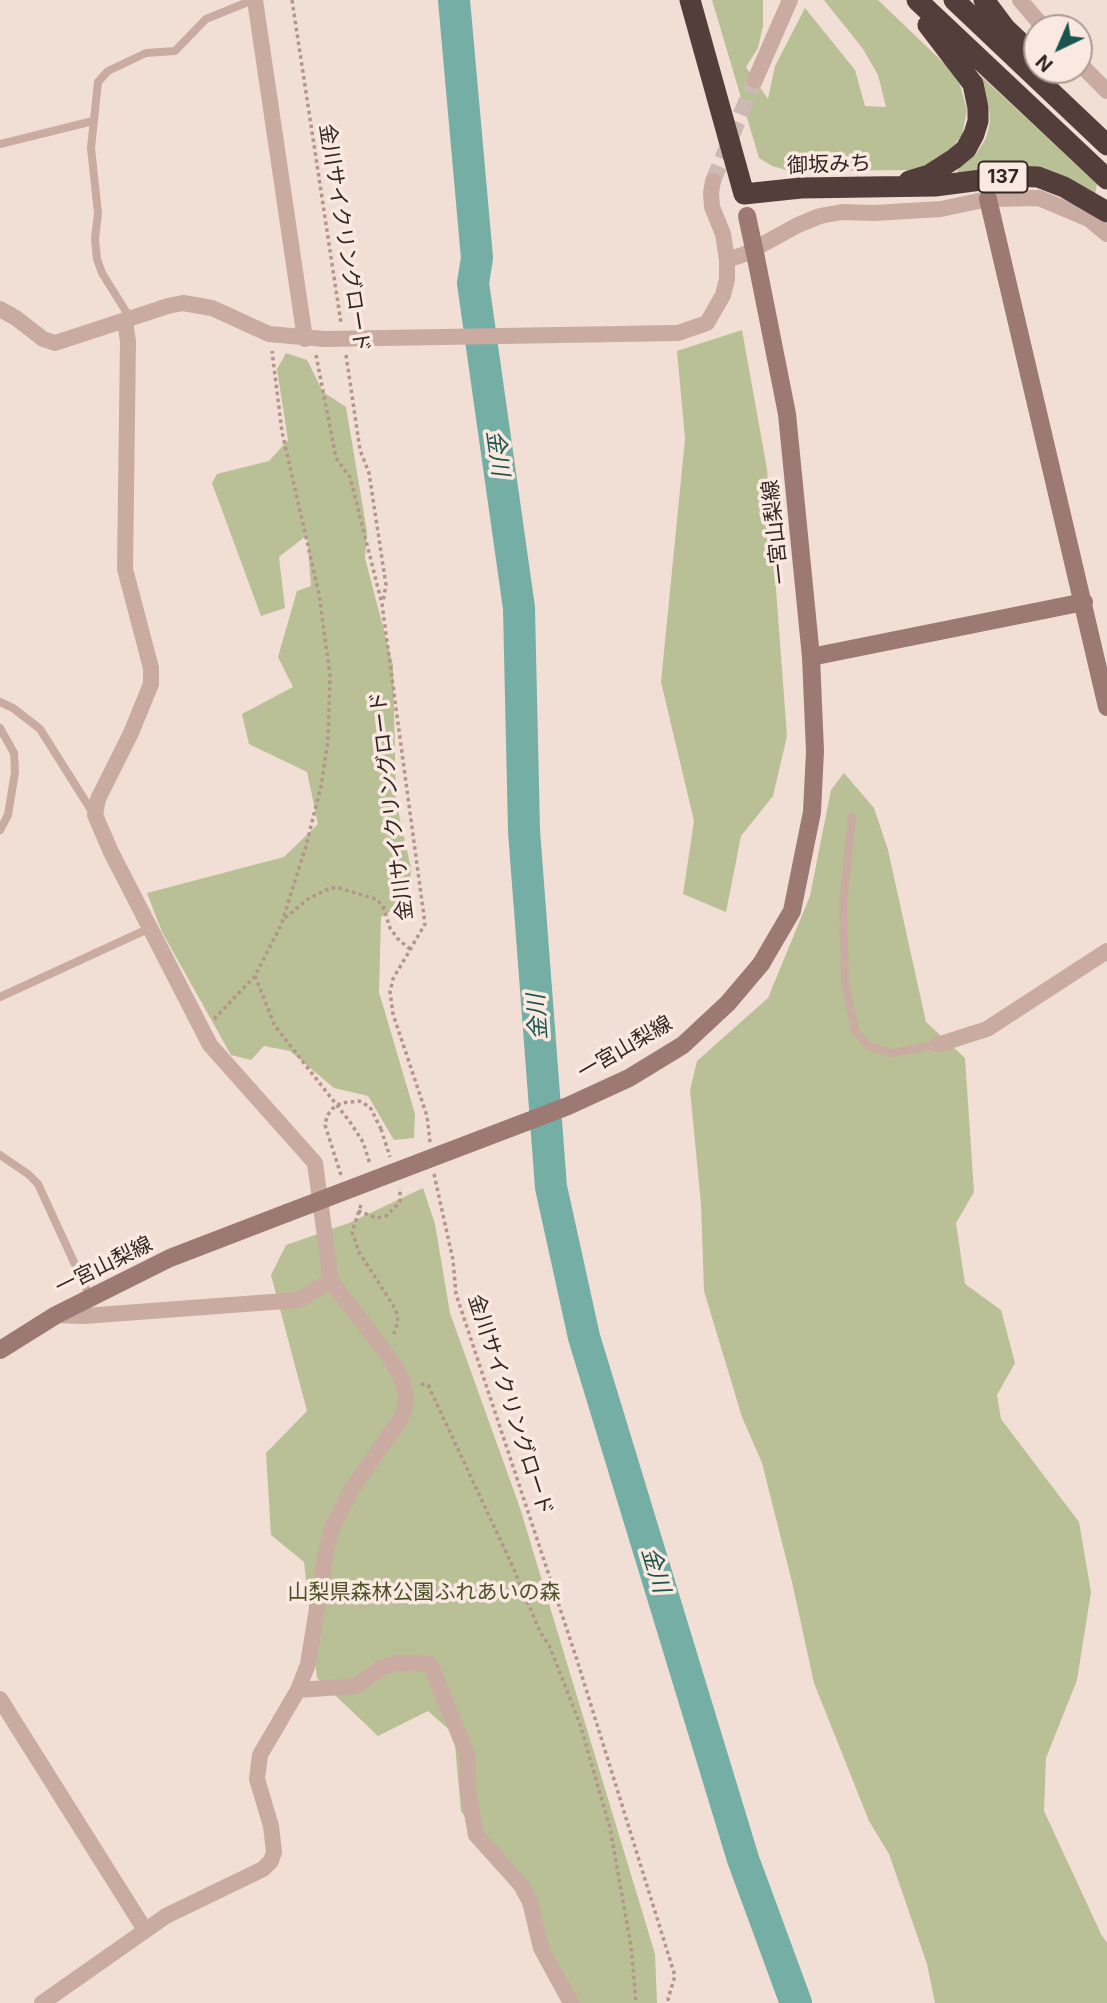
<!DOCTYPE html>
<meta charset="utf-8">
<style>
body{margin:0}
#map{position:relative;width:1107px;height:2003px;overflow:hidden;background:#f1ded5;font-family:Inter,sans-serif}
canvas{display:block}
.north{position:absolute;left:1023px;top:14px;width:70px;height:70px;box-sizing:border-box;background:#f9e9e1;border:2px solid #aa9b95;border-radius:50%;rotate:224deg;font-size:19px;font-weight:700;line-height:28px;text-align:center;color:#332624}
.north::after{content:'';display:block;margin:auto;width:24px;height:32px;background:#19554d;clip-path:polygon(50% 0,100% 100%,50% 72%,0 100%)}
</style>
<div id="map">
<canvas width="1107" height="2003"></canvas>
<div class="north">N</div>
</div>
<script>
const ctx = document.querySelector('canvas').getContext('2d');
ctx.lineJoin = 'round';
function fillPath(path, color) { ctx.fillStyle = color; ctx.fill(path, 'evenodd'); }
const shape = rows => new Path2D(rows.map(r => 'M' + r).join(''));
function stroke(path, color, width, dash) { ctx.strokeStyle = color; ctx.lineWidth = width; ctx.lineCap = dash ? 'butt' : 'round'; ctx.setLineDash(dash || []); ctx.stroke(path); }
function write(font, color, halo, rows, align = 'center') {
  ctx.font = font + ' Inter,"Noto Sans JP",sans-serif'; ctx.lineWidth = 7; ctx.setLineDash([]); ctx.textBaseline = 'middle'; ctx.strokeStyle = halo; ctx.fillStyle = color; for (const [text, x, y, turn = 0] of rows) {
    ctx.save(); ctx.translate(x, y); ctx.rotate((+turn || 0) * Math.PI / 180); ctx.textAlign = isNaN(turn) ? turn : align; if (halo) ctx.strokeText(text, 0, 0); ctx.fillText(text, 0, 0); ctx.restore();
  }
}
fillPath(shape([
 [712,0,763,0,763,26,758,48,746,67,768,99,775,66,805,8,855,70,865,106,886,107,878,75,863,49,824,0,878,0,948,67,960,85,967,110,962,135,950,150,930,165,909,170,790,171,772,166,759,158],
 [981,76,1097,184,1095,194,957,173,958,169,976,154,986,138,990,122,989,106,978,80],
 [742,330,767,469,787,736,773,796,741,836,726,912,683,894,694,821,661,682,685,439,677,351],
 [286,353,307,360,323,392,346,407,367,532,365,558,393,665,396,802,411,868,409,901,381,917,379,992,415,1114,414,1138,394,1140,368,1096,334,1088,290,1051,264,1046,251,1060,231,1055,162,932,147,893,284,857,318,824,307,772,249,744,242,714,293,687,278,657,297,591,311,586,307,535,279,557,285,608,261,616,212,483,217,474,269,461,288,440,277,369],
 [844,773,874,808,888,850,926,1022,965,1058,974,1192,956,1223,965,1284,1001,1310,1015,1363,997,1395,1001,1419,1079,1522,1091,1592,1077,1680,1046,1758,1044,1811,1101,1934,1107,1943,1107,2003,935,2003,927,1964,889,1854,869,1821,814,1683,792,1582,762,1463,742,1417,704,1291,701,1204,690,1090,697,1061,768,998,810,896,831,790],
 [423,1188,435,1224,450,1313,520,1508,655,1954,657,2003,567,2003,515,1888,461,1811,454,1734,428,1711,378,1736,317,1678,304,1562,271,1535,266,1453,307,1411,271,1275,286,1245,349,1223]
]), '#bac095');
stroke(shape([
 [454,0,477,258,473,283,519,608,524,831,551,1187,584,1337,743,1859,796,2003]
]), '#74aea5', 32);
stroke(shape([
 [713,181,755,80]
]), '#cbb9b2', 16, [16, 8]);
stroke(shape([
 [292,0,341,323],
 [316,355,336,458,350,477,382,604,425,924,393,979,390,992,393,1014,427,1116,430,1142],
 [346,355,360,450,369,473,386,585,383,602],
 [285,918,308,899,330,888,339,888,376,899,383,906,390,928,398,939,411,950],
 [255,976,275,1026,350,1122,363,1142,370,1164],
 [214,1019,255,976,281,925,306,846,321,786,328,740,330,675,324,632,319,594,282,432,272,351],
 [381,1129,390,1157],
 [434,1174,453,1260,456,1294,577,1660,675,1976,668,1999,670,2003],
 [361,1205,352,1232,359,1252,396,1310,398,1322,393,1336],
 [358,1211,377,1218,386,1216,400,1202,400,1188],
 [421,1384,428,1385,512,1565,540,1632,549,1645,580,1724,610,1828,631,1946,636,2003]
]), '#b4958c', 3.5, [3.5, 3.5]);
stroke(shape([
 [0,144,93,121],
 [130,318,102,273,97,259,95,239,98,213,91,148,98,82,108,71,146,53,175,51,206,19,253,0],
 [0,702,13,708,40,729,93,813],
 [0,728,14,753,15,772,8,815,0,830],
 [852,817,843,907,845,981,855,1031,869,1046,891,1053,937,1045],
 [0,997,150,928],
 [0,1155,28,1174,38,1184,90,1297]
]), '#c9aba1', 8);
stroke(shape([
 [255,0,305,339],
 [1020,0,1044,28],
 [1079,63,1107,91],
 [755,80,790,0],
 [727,260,745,254,798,225,820,216,842,212,874,213,941,209,988,199,1039,198,1089,219,1107,234],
 [0,309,16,318,43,339,55,343,168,306,183,303,212,308,269,334,324,339],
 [678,333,707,323,723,295,727,279,727,260,723,234,712,207,711,193,713,181],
 [937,1045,987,1029,1107,951],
 [56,1315,84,1316,298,1300,331,1281],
 [298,1690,356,1686,381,1668,396,1663,430,1664,467,1754,468,1791,476,1835,521,1885,530,1902,541,1948,571,2003],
 [0,1699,145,1930],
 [42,2003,166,1916,263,1869,271,1861,274,1852,271,1826,257,1779,260,1755,298,1690,308,1664,327,1547,333,1526,353,1487,400,1420,405,1407,406,1396,402,1379,390,1358,331,1281,315,1163,210,1045,111,852,95,815,98,799,131,733,151,684,151,668,125,569,128,342,125,320]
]), '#c9aba1', 16);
stroke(shape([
 [988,199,1107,707],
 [756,258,787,414,811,657,815,751,812,812,792,911,761,964],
 [811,657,1084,602],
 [0,1350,56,1315,170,1258,287,1213]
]), '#9c7a73', 18);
stroke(shape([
 [690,0,744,194,801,188,935,186,1012,176,1038,177,1064,187,1107,212],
 [917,0,1107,179],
 [954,0,1107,145],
 [984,0,1005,28,1026,48],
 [909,181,929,175,954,159,966,149,974,134,978,121,978,108,973,84,928,25]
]), '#543e3b', 21);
stroke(shape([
 [341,1175,325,1125,327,1116,332,1109,341,1103,359,1101,370,1107,381,1129]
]), '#b4958c', 3.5, [3.5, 3.5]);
stroke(shape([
 [324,339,678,333]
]), '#c9aba1', 16);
stroke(shape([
 [747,216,756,258],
 [287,1213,568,1106,629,1078,683,1045,728,1003,761,964]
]), '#9c7a73', 18);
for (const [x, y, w] of [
 [1003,177,49]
]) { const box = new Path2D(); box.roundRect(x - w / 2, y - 15.5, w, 31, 5); ctx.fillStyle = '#f9e9e1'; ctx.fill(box); stroke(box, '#332624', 2); }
write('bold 19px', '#332624', null, [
 ["137",1003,177]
]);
write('21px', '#332624', '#f9e9e1', [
 ["御坂みち",829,165,-2],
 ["金川サイクリングロード",344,238,81],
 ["一宮山梨線",776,532,-96],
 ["金川サイクリングロード",392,806,-97],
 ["一宮山梨線",625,1048,-30],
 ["一宮山梨線",104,1266,-26],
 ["金川サイクリングロード",510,1405,72]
]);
write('21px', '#4b5228', '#f9e9e1', [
 ["山梨県森林公園ふれあいの森",424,1593]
]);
write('italic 23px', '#19554d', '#f9e9e1', [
 ["金川",497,453,82],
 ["金川",538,1017,-94],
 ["金川",655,1570,73]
]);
</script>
